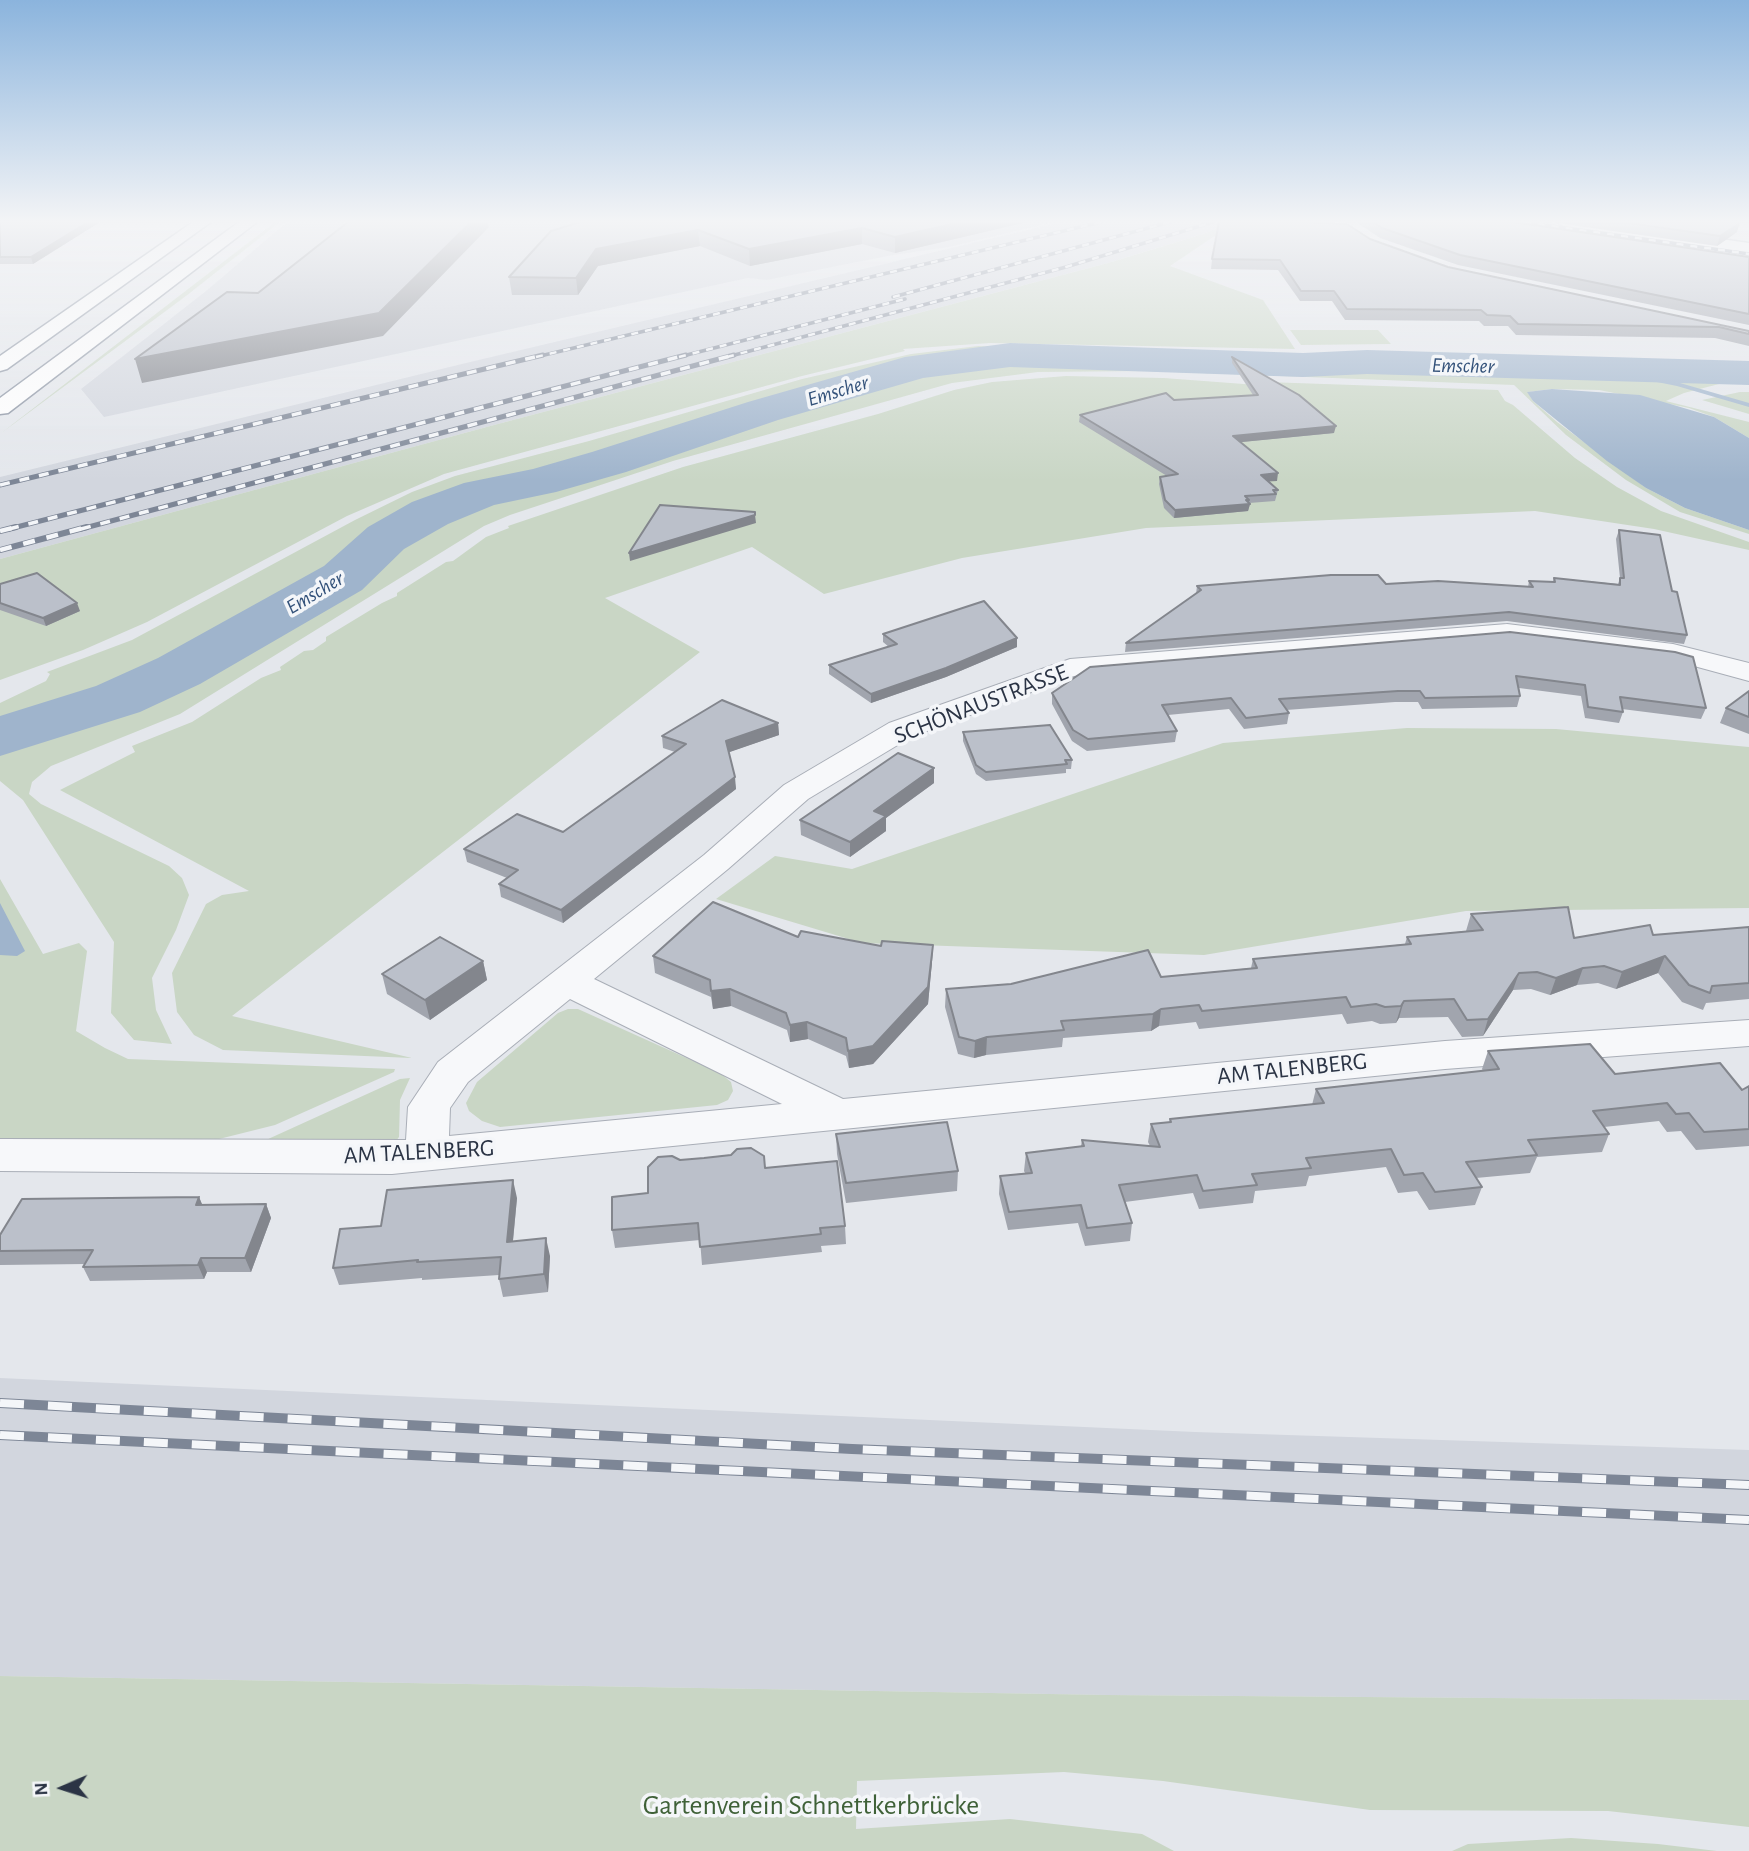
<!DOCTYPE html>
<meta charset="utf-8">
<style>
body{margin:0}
#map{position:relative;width:1749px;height:1851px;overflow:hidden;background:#e4e7ec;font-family:"Alegreya Sans",sans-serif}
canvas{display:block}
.north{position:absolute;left:28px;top:1753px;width:70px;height:70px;-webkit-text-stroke:5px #f4f6f9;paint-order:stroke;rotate:267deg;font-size:19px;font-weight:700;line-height:28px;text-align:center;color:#2b3445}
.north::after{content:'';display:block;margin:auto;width:24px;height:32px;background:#2b3445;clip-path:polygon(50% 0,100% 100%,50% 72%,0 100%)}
</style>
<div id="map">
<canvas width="1749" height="1851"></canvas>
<div class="north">N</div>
</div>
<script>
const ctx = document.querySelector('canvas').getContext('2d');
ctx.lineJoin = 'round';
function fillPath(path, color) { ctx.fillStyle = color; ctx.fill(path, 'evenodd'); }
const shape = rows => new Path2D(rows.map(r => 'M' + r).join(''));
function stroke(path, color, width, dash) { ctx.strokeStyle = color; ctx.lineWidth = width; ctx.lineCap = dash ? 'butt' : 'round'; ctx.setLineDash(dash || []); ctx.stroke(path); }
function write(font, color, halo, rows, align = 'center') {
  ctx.font = font + ' "Alegreya Sans",sans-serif'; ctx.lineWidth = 7; ctx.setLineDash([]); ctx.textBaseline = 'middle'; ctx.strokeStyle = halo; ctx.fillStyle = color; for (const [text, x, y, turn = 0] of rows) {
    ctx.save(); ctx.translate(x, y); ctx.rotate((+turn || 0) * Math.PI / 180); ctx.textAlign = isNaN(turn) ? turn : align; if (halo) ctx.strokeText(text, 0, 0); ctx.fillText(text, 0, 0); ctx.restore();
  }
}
fillPath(shape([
 [287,222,1054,222,949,247,893,255,767,280,748,278,104,417,81,389,206,291],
 [1061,222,1231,222,1203,234,1108,263,494,425,0,559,0,477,466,363],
 [0,1378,1195,1432,1749,1450,1749,1700,1108,1695,0,1676]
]), '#d2d6de');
fillPath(shape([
 [275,222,280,222,186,296,0,434],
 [1231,222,1247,222,1213,237,1170,266,1263,300,1295,349,990,343,903,349,905,351,802,376,444,474,347,516,147,622,83,650,0,680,0,559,494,425,1108,263,1203,234],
 [1290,330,1378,330,1391,344,1301,345],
 [978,346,1336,355,1509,355,1749,364,1749,384,1723,383,1684,393,1666,401,1749,422,1749,438,1714,417,1689,408,1599,390,1552,389,1528,392,1533,401,1557,422,1646,488,1685,508,1749,530,1749,534,1680,512,1626,480,1566,435,1514,385,1150,371,1038,372,952,383,673,461,510,515,484,526,180,714,51,766,32,782,29,794,41,804,169,866,182,878,189,895,176,930,152,978,156,1010,172,1044,134,1040,111,1013,114,942,23,800,0,781,0,703,46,681,50,674,47,672,132,640,355,520,412,492,455,476,589,441,802,379,911,354],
 [1066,376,1164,378,1271,386,1267,382,1498,390,1505,401,1513,405,1575,458,1617,487,1661,511,1749,542,1749,550,1654,529,1535,511,1146,528,962,558,824,594,752,547,605,598,700,652,232,1016,412,1058,223,1050,194,1035,177,1012,172,973,206,904,222,895,249,891,60,790,135,752,132,746,192,722,261,678,281,670,280,667,304,651,313,650,326,641,326,637,382,603,397,596,397,593,446,562,453,561,486,537,509,528,508,526,683,467,878,414,954,390,992,382],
 [1740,392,1749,392,1749,414,1702,400],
 [1407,728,1556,729,1749,747,1749,908,1466,911,1204,955,862,943,716,899,775,856,852,869,1223,743],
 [0,879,43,954,79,943,87,951,76,1031,105,1048,128,1059,395,1069,394,1072,275,1125,207,1142,0,1147],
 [568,1009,578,1009,720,1073,731,1082,733,1091,728,1100,717,1105,500,1127,482,1121,469,1111,466,1103,477,1082,558,1013],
 [410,1078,400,1100,399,1137,392,1146,255,1145,400,1079],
 [0,1676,1108,1695,1749,1700,1749,1827,1608,1811,1370,1810,1163,1781,1064,1772,857,1781,856,1829,1010,1819,1142,1834,1174,1851,0,1851],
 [1571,1838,1658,1844,1717,1851,1452,1851,1468,1844]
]), '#c9d6c5');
fillPath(shape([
 [1552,389,1640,395,1714,417,1749,438,1749,530,1685,508,1646,488,1607,461,1533,401,1527,392],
 [0,903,25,951,17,956,0,955]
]), '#9fb4cc');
fillPath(shape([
 [1599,367,1680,383,1749,403,1749,407,1677,386,1597,370,1596,369,1599,367]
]), '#9fb4cc');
fillPath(shape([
 [1010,343,1303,353,1367,350,1749,361,1749,385,1367,374,1303,377,1010,367,923,378,778,420,626,472,556,492,494,505,448,524,404,549,362,590,200,684,140,712,0,756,0,716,96,686,158,658,324,566,368,527,412,502,464,483,533,469,592,452,748,402,905,357,1010,343]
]), '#9fb4cc');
const minor = shape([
 [1507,624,1673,644,1749,663,1749,681,1672,660,1507,640,1074,676,911,737,808,799,728,869,594,979,843,1099,1445,1041,1749,1020,1749,1046,1445,1069,392,1174,0,1171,0,1139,406,1140,408,1107,438,1062,704,855,784,785,889,723,1070,659,1507,624],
 [570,999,782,1104,449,1136,450,1108,468,1082,570,999]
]);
const secondary = shape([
 [1557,222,1599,222,1749,243,1749,253,1565,227,1557,222]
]);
const motorway = shape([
 [193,222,211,222,7,369,0,371,0,356,193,222],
 [239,222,257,222,8,413,0,414,0,398,239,222]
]);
stroke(minor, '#a9aeb7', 2);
stroke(secondary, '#a9aeb7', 3);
stroke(motorway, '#8b94a3', 3);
fillPath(minor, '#f7f8fa');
fillPath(secondary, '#fff');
fillPath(motorway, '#fff');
const railFar3 = shape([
 [1524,222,1749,254],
 [893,297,1170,222],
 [536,357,1101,222],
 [679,357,905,299],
 [727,357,1066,267,1213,222]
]);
const railFar2 = shape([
 [0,485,543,355],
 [9,529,686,355],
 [81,529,734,355]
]);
const railFar1 = shape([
 [0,531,16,527],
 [0,550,87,527]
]);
const rail = shape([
 [0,1403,852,1449,1749,1485],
 [0,1435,1749,1520]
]);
stroke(railFar3, '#7d8696', 3.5);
stroke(railFar2, '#7d8696', 5);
stroke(railFar1, '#7d8696', 6);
stroke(rail, '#7d8696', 10);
stroke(railFar3, '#f4f6f9', 2.5, [7]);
stroke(railFar2, '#f4f6f9', 3.5, [10]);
stroke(railFar1, '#f4f6f9', 4.5, [12]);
stroke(rail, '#f4f6f9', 8, [24]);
fillPath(shape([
 [0,222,100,222,33,264,0,264],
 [571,222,1027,222,895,253,862,244,750,266,700,246,598,266,578,295,512,295,509,277,571,225],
 [1356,222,1513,222,1749,257,1749,325,1458,265,1380,238],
 [1551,222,1737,222,1737,232,1717,246],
 [1370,239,1448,267,1749,331,1749,346,1715,338,1516,335,1508,326,1484,326,1479,321,1345,320,1332,301,1300,301,1278,270,1211,269,1212,259],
 [1232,357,1334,433,1241,442,1277,481,1269,481,1278,490,1275,501,1249,503,1250,504,1248,511,1174,518,1164,508,1159,484,1160,477,1167,476,1079,422,1080,415,1174,400,1253,395,1232,363],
 [1619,530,1672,591,1687,635,1684,644,1507,621,1125,652,1126,643,1196,594,1197,586,1386,584,1528,587,1529,581,1553,582,1554,578,1618,584,1620,578,1616,539],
 [0,584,80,611,46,626,0,610],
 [1510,632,1706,708,1701,719,1622,709,1623,712,1619,723,1585,718,1581,696,1519,688,1520,696,1517,707,1422,709,1418,702,1395,702,1286,710,1289,713,1287,724,1244,729,1229,709,1168,715,1177,731,1175,742,1087,751,1072,741,1052,704,1052,693],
 [883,634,1017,647,946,677,871,703,829,674,829,665,889,647,883,642],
 [1749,691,1749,734,1720,723,1726,708],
 [778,723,779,735,729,752,736,789,563,923,501,897,499,884,507,878,467,862,464,849,563,832,675,752,663,748,662,736],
 [963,732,1072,760,1071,769,1066,769,1066,773,986,781,976,774,963,741],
 [934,768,934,783,886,818,886,831,850,857,801,835,800,820],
 [1471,914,1574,938,1653,935,1749,927,1749,999,1706,1003,1703,1010,1682,1002,1658,973,1616,989,1598,983,1577,985,1550,995,1531,989,1513,990,1483,1036,1462,1037,1448,1017,1399,1018,1396,1023,1380,1024,1372,1021,1347,1024,1342,1014,1199,1029,1196,1022,1159,1026,1151,1031,1063,1038,1062,1047,986,1055,974,1058,958,1054,945,1007,946,989,1161,977,1251,968,1253,959,1405,944,1407,937,1466,931],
 [798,937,881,946,933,945,932,962,928,1004,873,1064,849,1068,846,1056,808,1039,790,1042,787,1030,731,1006,713,1009,711,997,655,973,653,956],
 [483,961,487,980,430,1020,387,994,382,974],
 [1488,1051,1615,1074,1742,1090,1749,1086,1749,1146,1696,1150,1681,1131,1667,1132,1659,1121,1604,1127,1609,1134,1602,1152,1537,1157,1530,1173,1476,1178,1482,1187,1475,1205,1429,1210,1417,1191,1398,1193,1386,1167,1309,1176,1306,1186,1255,1191,1253,1203,1199,1209,1193,1193,1125,1202,1132,1223,1130,1241,1085,1246,1078,1223,1008,1230,999,1194,1000,1176,1025,1173,1024,1171,1026,1153,1081,1146,1082,1140,1150,1146,1148,1142,1151,1124,1169,1123,1170,1119,1312,1105,1316,1089,1483,1071,1482,1069],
 [836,1134,958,1171,957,1191,846,1203,837,1154],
 [680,1160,765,1168,845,1226,846,1244,821,1246,822,1252,702,1265,700,1240,615,1248,612,1230],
 [199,1197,202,1205,266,1204,271,1218,251,1272,207,1272,204,1279,90,1281,83,1267,85,1264,0,1265,0,1235],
 [517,1198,513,1241,550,1256,548,1292,503,1297,499,1279,499,1275,422,1280,422,1278,339,1285,333,1268,381,1226]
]), '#a1a5ae');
fillPath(shape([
 [88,222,100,222,33,264,31,257],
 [471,222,488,222,489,227,383,336,142,383,135,359],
 [961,222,1027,222,895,253,895,237],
 [1740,223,1737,232,1717,246,1720,236],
 [862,228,862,244,750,266,749,249],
 [698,230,700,246,598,266,578,295,576,278,596,249],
 [1336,426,1334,433,1232,443,1233,436],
 [1278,473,1277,481,1260,482,1261,475],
 [1249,500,1248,504,1250,504,1248,511,1174,518,1175,510],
 [755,515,756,523,630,561,629,553],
 [77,603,80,611,46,626,43,618],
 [1017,638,1017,647,946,677,871,703,871,694],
 [778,723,779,735,727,753,726,741],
 [934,768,934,783,886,818,886,831,850,857,850,842,874,811],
 [735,777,736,789,563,923,561,910],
 [933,945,932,962,928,1004,873,1064,849,1068,848,1051],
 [1665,956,1658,973,1616,989,1622,972],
 [483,961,487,980,430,1020,425,1000],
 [1583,968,1577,985,1550,995,1556,978],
 [1519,973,1513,990,1483,1036,1488,1019],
 [730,989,731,1006,713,1009,711,991],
 [1404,1001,1399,1018,1396,1023,1401,1006],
 [1161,1009,1159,1026,1151,1031,1153,1014],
 [807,1022,808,1039,790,1042,790,1025],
 [987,1037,986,1055,974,1058,975,1041],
 [513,1180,517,1198,511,1260,507,1242],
 [199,1197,205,1211,196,1205],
 [266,1204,271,1218,251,1272,245,1258],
 [546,1238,550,1256,548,1292,544,1274],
 [201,1258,207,1272,204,1279,198,1265]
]), '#83868d');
const building = shape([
 [0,222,88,222,31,257,0,257,0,222],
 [348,222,471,222,379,313,135,359,227,292,258,293,348,222],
 [580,222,961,222,895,237,862,228,749,249,698,230,596,249,576,278,509,277,551,231,580,222],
 [1219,222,1306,222,1347,224,1370,239,1448,267,1749,331,1749,334,1719,327,1518,324,1510,316,1487,315,1481,310,1347,309,1334,291,1301,291,1280,260,1212,259,1219,222],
 [1373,222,1513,222,1749,257,1749,314,1460,255,1382,228,1373,222],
 [1621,222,1737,222,1740,223,1720,236,1621,222],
 [1232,357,1299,395,1336,426,1233,436,1278,473,1261,475,1278,490,1273,490,1276,494,1245,496,1249,500,1246,500,1250,504,1175,510,1165,500,1160,477,1178,474,1080,415,1166,393,1174,400,1258,395,1232,357],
 [660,505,755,512,755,515,629,553,660,505],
 [1619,530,1660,535,1672,591,1677,592,1687,635,1509,612,1126,643,1201,590,1197,586,1331,575,1378,575,1386,584,1438,581,1533,587,1529,581,1555,582,1554,578,1620,585,1620,578,1624,578,1619,530],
 [37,573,77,603,43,618,0,603,0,584,37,573],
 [984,601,1017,638,946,668,871,694,829,665,897,644,883,634,984,601],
 [1510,632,1675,652,1693,657,1706,708,1620,697,1623,712,1588,707,1585,685,1516,676,1520,696,1425,698,1420,691,1398,691,1279,699,1289,713,1246,718,1231,698,1162,705,1177,731,1088,739,1073,730,1052,693,1090,667,1510,632],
 [1749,691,1749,717,1726,708,1749,691],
 [722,700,778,723,726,741,735,777,561,910,499,884,518,870,464,849,517,814,563,832,686,744,662,736,722,700],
 [1050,725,1072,760,1065,760,1067,764,986,772,976,765,963,732,1050,725],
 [898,753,934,768,874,811,886,816,850,842,800,820,898,753],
 [713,902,798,937,801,931,881,946,882,941,933,945,928,987,873,1046,848,1051,846,1038,807,1022,790,1025,786,1013,730,989,711,991,710,980,653,956,713,902],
 [1568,907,1574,938,1650,925,1653,935,1749,927,1749,983,1712,986,1710,993,1689,985,1665,956,1622,972,1604,966,1583,968,1556,978,1537,972,1519,973,1488,1019,1467,1020,1454,999,1404,1001,1401,1006,1385,1007,1376,1004,1351,1007,1346,997,1202,1011,1199,1005,1161,1009,1153,1014,1061,1021,1064,1030,987,1037,975,1041,959,1037,946,989,1011,984,1148,950,1161,977,1257,968,1253,959,1411,944,1407,937,1483,930,1471,914,1568,907],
 [440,937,483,961,425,1000,382,974,440,937],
 [1590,1044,1615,1074,1720,1063,1742,1090,1749,1086,1749,1129,1704,1132,1689,1113,1676,1114,1667,1103,1593,1111,1609,1134,1528,1140,1537,1155,1466,1162,1482,1187,1435,1192,1423,1173,1404,1175,1391,1149,1306,1158,1311,1168,1252,1174,1257,1185,1203,1191,1197,1175,1119,1185,1132,1223,1087,1228,1081,1205,1009,1212,1000,1176,1032,1173,1026,1153,1084,1146,1082,1140,1160,1147,1151,1124,1171,1122,1170,1119,1324,1103,1316,1089,1499,1069,1488,1051,1590,1044],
 [947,1122,958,1171,846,1183,836,1134,947,1122],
 [751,1148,764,1156,765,1168,837,1161,845,1226,820,1228,821,1234,700,1247,698,1223,612,1230,612,1197,648,1193,648,1167,658,1157,672,1156,680,1160,704,1158,731,1155,737,1149,751,1148],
 [513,1180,507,1242,546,1238,544,1274,499,1279,501,1257,417,1262,418,1260,333,1268,340,1229,381,1226,387,1190,513,1180],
 [199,1197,196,1205,266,1204,245,1258,201,1258,198,1265,83,1267,93,1250,0,1251,0,1235,22,1199,199,1197]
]);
fillPath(building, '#bbc0ca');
stroke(building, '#83868d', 2);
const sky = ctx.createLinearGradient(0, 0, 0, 481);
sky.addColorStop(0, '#8bb4dd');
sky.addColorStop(0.46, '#f3f4f6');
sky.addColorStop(1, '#f3f4f600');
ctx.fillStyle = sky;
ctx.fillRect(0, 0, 1749, 481);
write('italic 21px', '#34527a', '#f4f6f9', [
 ["Emscher",1463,366,1],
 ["Emscher",838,391,-17],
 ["Emscher",315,593,-31]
]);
write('24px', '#2b3445', '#f4f6f9', [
 ["SCHÖNAUSTRASSE",981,704,-21],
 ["AM TALENBERG",1292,1069,-6],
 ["AM TALENBERG",419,1152,-3]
]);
write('28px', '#3f6138', '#f4f6f9', [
 ["Gartenverein Schnettkerbrücke",811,1806]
]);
</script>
